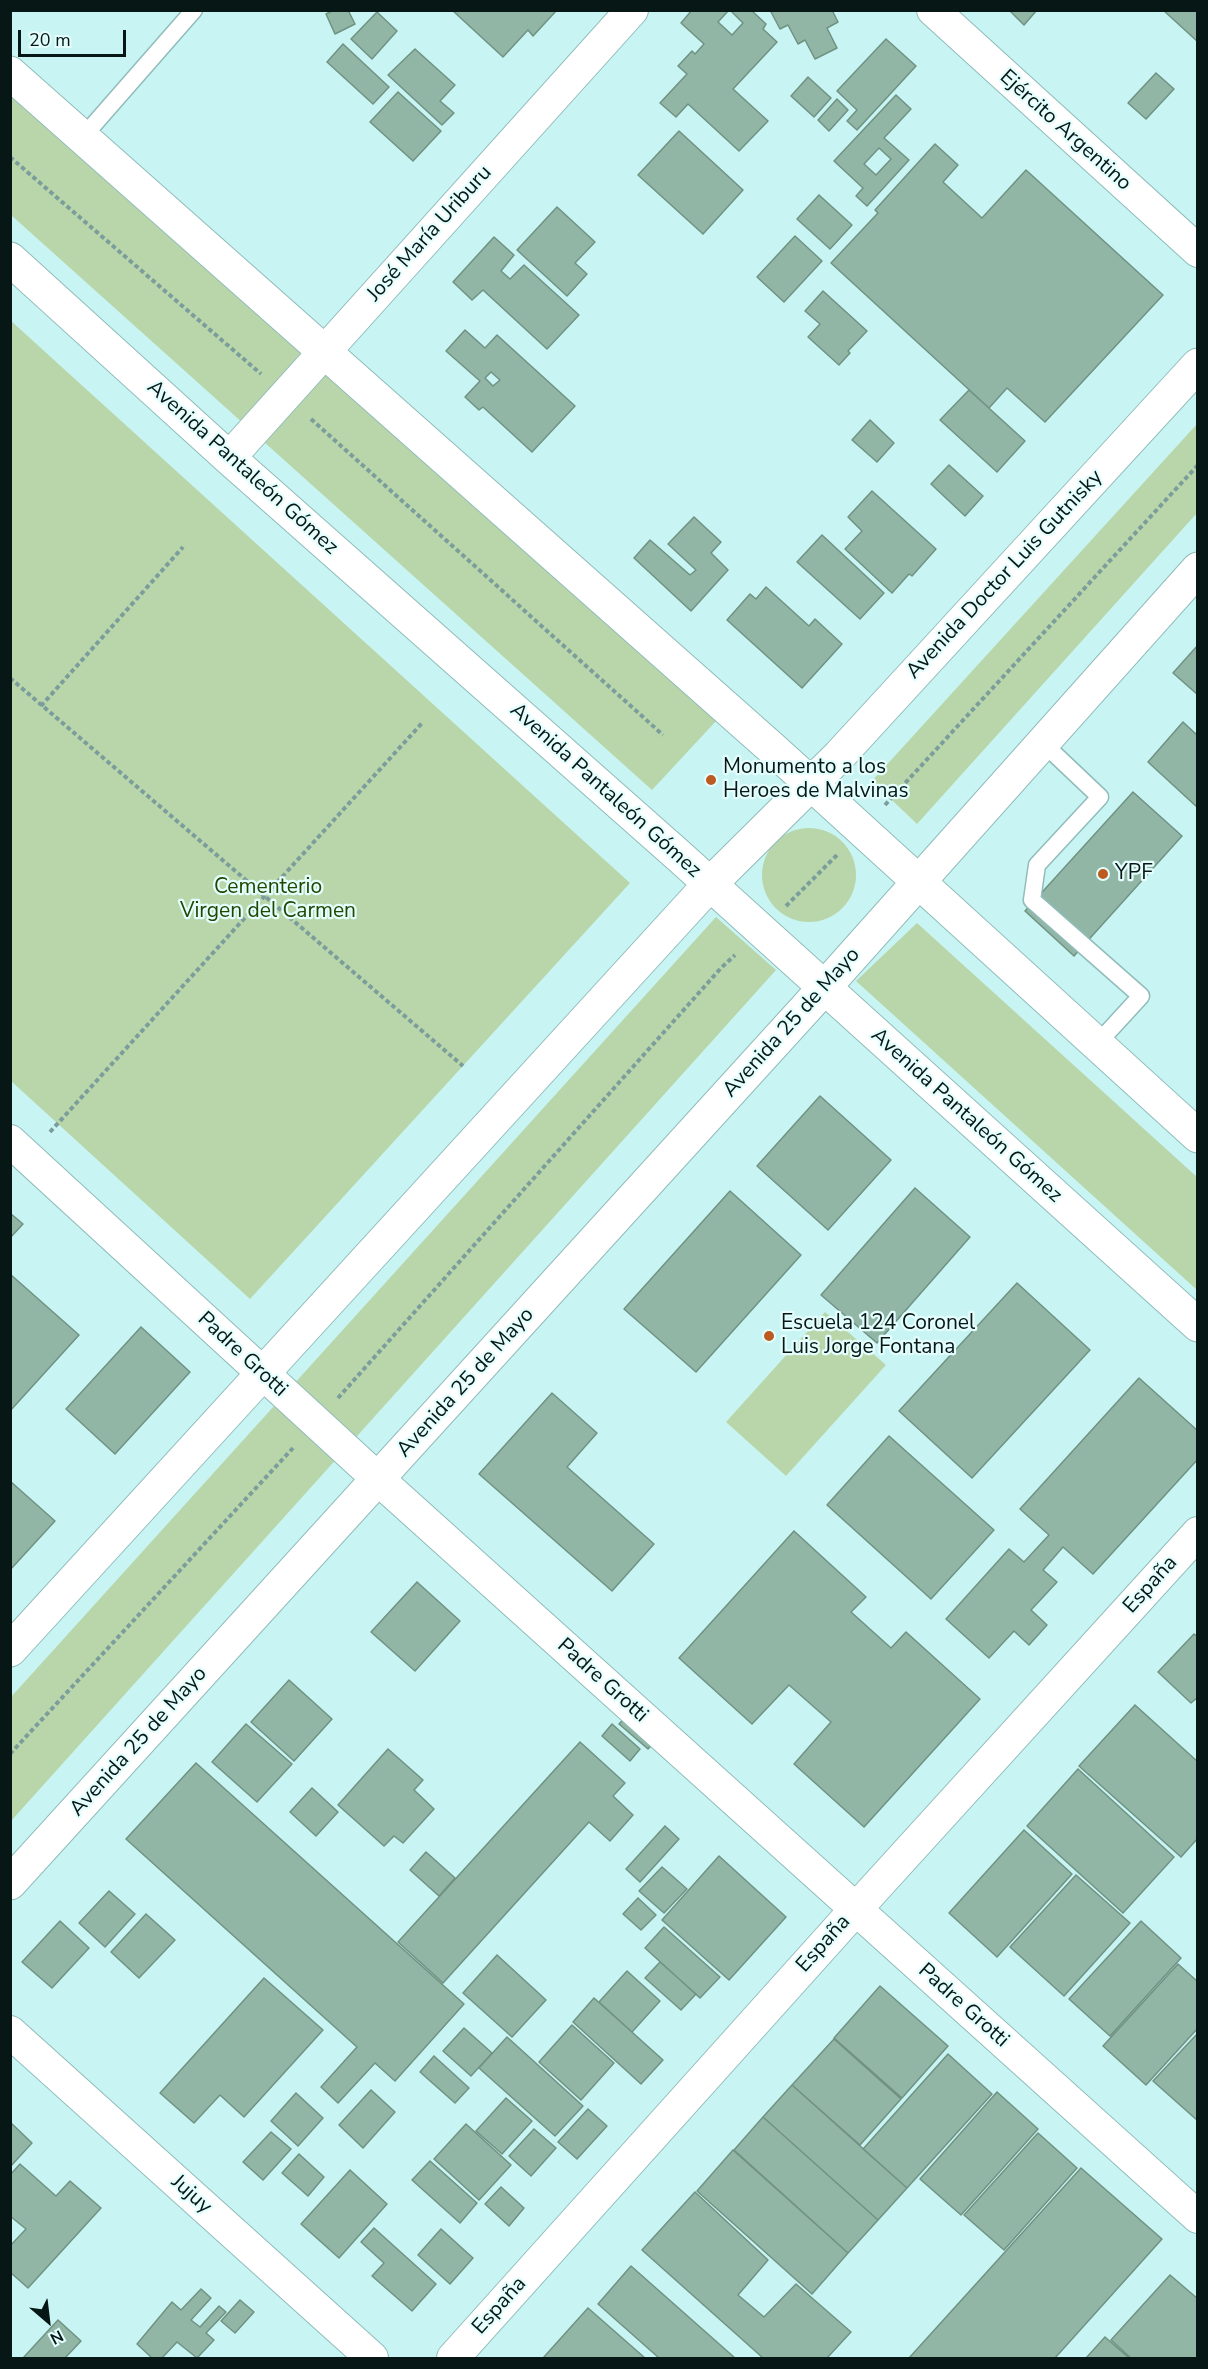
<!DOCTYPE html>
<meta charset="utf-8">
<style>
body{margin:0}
#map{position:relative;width:1208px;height:2369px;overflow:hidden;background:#c8f5f3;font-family:"Nunito Sans",sans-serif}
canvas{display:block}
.frame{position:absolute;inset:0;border:12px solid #061716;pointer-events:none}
.north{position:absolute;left:18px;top:2291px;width:60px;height:60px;-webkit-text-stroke:4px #e4fefd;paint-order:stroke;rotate:152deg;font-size:16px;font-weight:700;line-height:24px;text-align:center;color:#061716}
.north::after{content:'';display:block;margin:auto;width:21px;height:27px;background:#061716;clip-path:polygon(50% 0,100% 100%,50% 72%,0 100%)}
.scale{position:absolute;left:18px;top:30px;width:108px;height:27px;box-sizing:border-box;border:3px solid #061716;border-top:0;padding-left:8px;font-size:18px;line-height:21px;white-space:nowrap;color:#061716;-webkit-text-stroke:4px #e4fefd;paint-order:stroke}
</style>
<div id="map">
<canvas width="1208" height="2369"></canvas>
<div class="frame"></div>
<div class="north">N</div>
<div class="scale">20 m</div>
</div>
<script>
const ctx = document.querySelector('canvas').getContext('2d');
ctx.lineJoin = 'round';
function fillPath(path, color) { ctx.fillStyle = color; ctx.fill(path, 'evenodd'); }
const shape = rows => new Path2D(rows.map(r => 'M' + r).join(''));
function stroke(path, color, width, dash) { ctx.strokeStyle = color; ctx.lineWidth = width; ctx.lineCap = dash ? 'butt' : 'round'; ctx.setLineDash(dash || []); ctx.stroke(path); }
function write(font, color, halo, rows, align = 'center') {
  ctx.font = font + ' "Nunito Sans",sans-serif'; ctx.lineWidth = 4.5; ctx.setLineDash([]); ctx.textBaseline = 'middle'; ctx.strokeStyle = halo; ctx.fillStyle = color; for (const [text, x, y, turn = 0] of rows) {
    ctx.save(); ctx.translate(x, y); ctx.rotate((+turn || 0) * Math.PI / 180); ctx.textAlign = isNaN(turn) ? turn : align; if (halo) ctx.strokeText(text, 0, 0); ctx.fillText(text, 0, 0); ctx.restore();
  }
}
fillPath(shape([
 [11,89,717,720,652,790,11,215],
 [10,320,630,883,250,1299,11,1081],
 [1197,424,1197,513,917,824,872,781],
 '762 875a47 47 0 1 1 94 0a47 47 0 1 1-94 0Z',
 [716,917,776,970,11,1821,11,1697],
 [917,923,1197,1177,1197,1290,856,981],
 [825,1312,886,1365,786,1476,726,1422]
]), '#b9d6aa');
const building = shape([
 [334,10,348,10,355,24,335,34,326,14,334,10],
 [452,10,557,10,533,36,528,30,503,57,452,10],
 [692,10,729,10,718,22,732,35,743,23,730,10,751,10,766,24,763,29,777,42,733,89,768,121,739,151,688,104,676,117,660,103,687,74,678,66,692,51,695,54,704,44,681,23,692,10],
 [770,10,832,10,838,22,827,28,837,48,815,59,805,40,798,44,788,25,780,29,770,10],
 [1009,10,1037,10,1024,25,1009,10],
 [1163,10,1198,10,1198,42,1163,10],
 [377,12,397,31,372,59,351,39,377,12],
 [886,39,916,66,857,130,847,121,857,110,837,91,886,39],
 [343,44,389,87,373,104,327,62,343,44],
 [415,49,455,85,440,101,454,113,442,125,388,75,415,49],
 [1156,73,1174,89,1146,119,1128,103,1156,73],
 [808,77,831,98,814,117,791,96,808,77],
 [398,92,441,131,413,161,370,122,398,92],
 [896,95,911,109,884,138,909,160,867,206,856,196,863,188,834,161,896,95],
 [879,148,891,159,876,175,864,164,879,148],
 [837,99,848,110,829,131,818,120,837,99],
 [679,131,743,190,703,234,638,175,679,131],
 [935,144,958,165,943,182,982,218,1026,170,1163,295,1045,422,1007,388,989,408,831,263,878,213,875,210,935,144],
 [819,195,852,225,830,249,797,219,819,195],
 [557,207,595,242,575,263,587,274,567,296,517,250,557,207],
 [795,236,822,261,784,302,757,277,795,236],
 [494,237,514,255,501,271,510,279,524,265,579,315,547,349,483,290,472,300,453,282,494,237],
 [823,291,867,331,848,351,850,353,839,365,808,337,820,324,805,311,823,291],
 [465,330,485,348,497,335,575,406,532,452,483,407,479,410,465,397,480,381,446,351,465,330],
 [491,372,500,380,493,386,485,378,491,372],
 [969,390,1025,441,997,472,940,420,969,390],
 [870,420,894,443,877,462,852,440,870,420],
 [949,465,983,496,965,516,931,484,949,465],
 [872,491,936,549,912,576,909,574,892,593,845,549,862,531,848,517,872,491],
 [694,517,721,542,711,553,728,570,691,611,634,558,650,540,690,575,696,570,668,544,694,517],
 [822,535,884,593,860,619,797,562,822,535],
 [766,587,809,626,815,619,842,644,802,688,727,620,750,594,756,599,766,587],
 [1198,645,1198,695,1173,673,1198,645],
 [1183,722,1198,736,1198,808,1148,762,1183,722],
 [1133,792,1182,836,1074,956,1025,911,1133,792],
 [820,1096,891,1160,828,1230,757,1166,820,1096],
 [915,1188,970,1237,877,1343,821,1295,915,1188],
 [730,1191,801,1255,696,1372,624,1309,730,1191],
 [10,1213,23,1224,10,1238,10,1213],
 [10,1274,79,1335,10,1411,10,1274],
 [1017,1283,1090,1350,972,1478,899,1411,1017,1283],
 [141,1327,190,1372,115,1454,66,1409,141,1327],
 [1139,1378,1198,1431,1198,1459,1093,1574,1063,1547,1043,1570,1057,1582,1031,1610,1047,1625,1029,1645,1014,1631,989,1658,946,1619,1009,1549,1024,1562,1049,1535,1020,1509,1139,1378],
 [552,1393,597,1433,567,1467,654,1544,612,1591,479,1474,552,1393],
 [889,1436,994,1530,931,1599,827,1505,889,1436],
 [10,1481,55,1521,10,1570,10,1481],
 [794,1531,866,1597,851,1612,891,1648,906,1632,980,1699,864,1827,794,1764,831,1722,789,1685,752,1724,679,1658,794,1531],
 [417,1582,460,1621,415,1671,371,1632,417,1582],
 [1194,1634,1198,1637,1198,1697,1191,1703,1158,1672,1194,1634],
 [289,1680,332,1719,294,1761,251,1722,289,1680],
 [1135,1705,1198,1762,1198,1838,1181,1857,1079,1766,1135,1705],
 [630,1712,659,1737,648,1749,619,1724,630,1712],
 [246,1724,292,1764,257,1802,212,1762,246,1724],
 [612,1724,640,1749,630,1761,602,1736,612,1724],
 [580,1742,625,1783,613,1796,633,1815,610,1841,589,1822,443,1983,398,1942,580,1742],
 [388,1749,423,1780,414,1790,434,1809,403,1843,394,1836,384,1846,338,1805,388,1749],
 [196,1763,464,2004,395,2081,375,2063,338,2103,321,2087,357,2047,126,1839,196,1763],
 [1078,1769,1174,1857,1123,1913,1027,1826,1078,1769],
 [312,1788,338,1812,316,1836,290,1812,312,1788],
 [665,1826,679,1839,640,1882,626,1869,665,1826],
 [1024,1830,1072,1874,997,1957,949,1913,1024,1830],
 [426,1852,455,1878,439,1896,410,1870,426,1852],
 [719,1856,786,1917,729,1980,662,1920,719,1856],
 [662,1867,687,1889,664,1913,639,1891,662,1867],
 [1076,1875,1130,1923,1064,1996,1010,1947,1076,1875],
 [109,1891,135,1914,105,1947,79,1923,109,1891],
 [638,1898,656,1915,641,1930,623,1914,638,1898],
 [146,1914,175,1940,139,1978,111,1952,146,1914],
 [60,1921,89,1948,52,1988,22,1962,60,1921],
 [1141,1921,1181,1958,1110,2036,1069,1999,1141,1921],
 [664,1927,720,1977,700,1998,645,1948,664,1927],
 [497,1955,546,2000,512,2037,463,1993,497,1955],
 [660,1962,696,1994,681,2010,645,1978,660,1962],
 [1178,1964,1198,1982,1198,2028,1146,2085,1103,2046,1178,1964],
 [627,1971,660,2001,632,2032,599,2002,627,1971],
 [264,1978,323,2030,244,2117,220,2095,194,2123,160,2093,264,1978],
 [880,1986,948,2046,902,2098,834,2038,880,1986],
 [594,1998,663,2060,641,2084,573,2022,594,1998],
 [572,2025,614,2063,581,2100,539,2062,572,2025],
 [464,2028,492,2053,471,2076,443,2051,464,2028],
 [1198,2033,1198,2121,1153,2081,1198,2033],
 [507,2037,583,2106,555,2136,479,2068,507,2037],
 [834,2039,901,2099,860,2145,792,2085,834,2039],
 [948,2054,992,2094,907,2188,863,2149,948,2054],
 [434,2056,469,2088,455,2103,420,2072,434,2056],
 [792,2085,907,2188,878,2220,763,2117,792,2085],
 [371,2090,395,2112,363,2148,339,2125,371,2090],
 [997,2092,1038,2129,961,2215,920,2179,997,2092],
 [296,2093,323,2118,298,2146,271,2121,296,2093],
 [506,2098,532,2121,502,2154,476,2131,506,2098],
 [588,2109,607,2126,577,2159,558,2142,588,2109],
 [763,2117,878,2220,848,2253,734,2150,763,2117],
 [10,2122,32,2143,10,2167,10,2122],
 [466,2124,511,2165,479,2200,434,2159,466,2124],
 [534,2129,556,2148,531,2176,509,2156,534,2129],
 [271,2132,291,2149,263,2180,243,2162,271,2132],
 [1038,2133,1077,2168,1004,2250,964,2215,1038,2133],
 [733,2150,848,2253,812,2294,697,2191,733,2150],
 [299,2154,324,2177,308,2196,282,2173,299,2154],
 [430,2161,477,2203,460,2223,412,2180,430,2161],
 [20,2164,56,2196,70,2181,101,2208,28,2288,10,2272,10,2246,26,2229,10,2216,10,2175,20,2164],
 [1081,2168,1162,2239,1055,2358,909,2358,1081,2168],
 [350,2170,387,2204,339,2258,301,2224,350,2170],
 [501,2187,524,2208,509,2226,485,2204,501,2187],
 [695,2192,768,2260,738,2295,764,2317,796,2284,851,2332,827,2358,763,2358,642,2250,695,2192],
 [374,2228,436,2284,412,2311,372,2276,384,2263,361,2242,374,2228],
 [441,2229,473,2258,450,2284,418,2255,441,2229],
 [631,2266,735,2358,659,2358,598,2304,631,2266],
 [1170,2275,1198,2299,1198,2358,1131,2358,1111,2340,1170,2275],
 [201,2289,211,2298,191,2320,200,2327,219,2306,226,2312,206,2333,214,2340,197,2358,177,2342,162,2358,152,2358,137,2344,172,2302,181,2310,201,2289],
 [240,2300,254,2312,235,2333,221,2321,240,2300],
 [588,2308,645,2358,543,2358,588,2308],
 [58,2320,81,2341,65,2358,23,2358,58,2320],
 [1105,2337,1129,2358,1086,2358,1105,2337]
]);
fillPath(building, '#92b6a5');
stroke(building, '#6f9282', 1.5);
const lane = shape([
 [82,138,194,10],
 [1043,743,1100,797,1037,865,1032,900,1141,996,1097,1044]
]);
const street = shape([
 [933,10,1198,251],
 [229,458,632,10],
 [10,1141,378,1479,1198,2217],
 [10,2032,372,2358],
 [453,2358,856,1909,1198,1533]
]);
const secondary = shape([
 [10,73,775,751,1198,1136],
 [10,259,229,458,679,856,1198,1325],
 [10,1650,710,884,839,756,1198,365],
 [10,1883,807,1007,1198,569]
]);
stroke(lane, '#90bcba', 19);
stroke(street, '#90bcba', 34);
stroke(secondary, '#90bcba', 35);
stroke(shape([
 [10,157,261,374],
 [311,419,663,735],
 [10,678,463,1066],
 [41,706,183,547],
 [885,805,1198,465],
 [786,906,838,854],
 [50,1132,423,722],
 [338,1398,721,968,735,955],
 [10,1754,293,1448]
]), '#7b9d9b', 4, [4.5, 3]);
stroke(lane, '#fff', 16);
stroke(street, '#fff', 32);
stroke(secondary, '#fff', 33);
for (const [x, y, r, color] of [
 [711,780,6,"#bc5a20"],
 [1103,874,6,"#bc5a20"],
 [769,1336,6,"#bc5a20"]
]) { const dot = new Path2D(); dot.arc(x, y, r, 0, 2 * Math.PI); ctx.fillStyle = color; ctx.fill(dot); stroke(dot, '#e4fefd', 2); }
write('21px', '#061716', '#e4fefd', [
 ["Ejército Argentino",1065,131,42],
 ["José María Uriburu",430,234,-48],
 ["Avenida Pantaleón Gómez",242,468,42],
 ["Avenida Doctor Luis Gutnisky",1005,575,-47],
 ["Avenida Pantaleón Gómez",605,791,42],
 ["Avenida 25 de Mayo",792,1023,-48],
 ["Avenida Pantaleón Gómez",966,1116,42],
 ["Padre Grotti",242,1355,43],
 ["Avenida 25 de Mayo",466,1383,-48],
 ["España",1151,1585,-48],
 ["Padre Grotti",602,1681,42],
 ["Avenida 25 de Mayo",139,1742,-48],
 ["España",824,1944,-48],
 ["Padre Grotti",963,2006,42],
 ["Jujuy",191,2195,42],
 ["España",500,2306,-48]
]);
write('21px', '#061716', '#e4fefd', [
 ["Monumento a los",723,768],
 ["Heroes de Malvinas",723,792],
 ["YPF",1115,874],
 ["Escuela 124 Coronel",781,1324],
 ["Luis Jorge Fontana",781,1348]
], 'left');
write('21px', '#204600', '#e4fefd', [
 ["Cementerio",268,888],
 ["Virgen del Carmen",268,912]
]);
</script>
